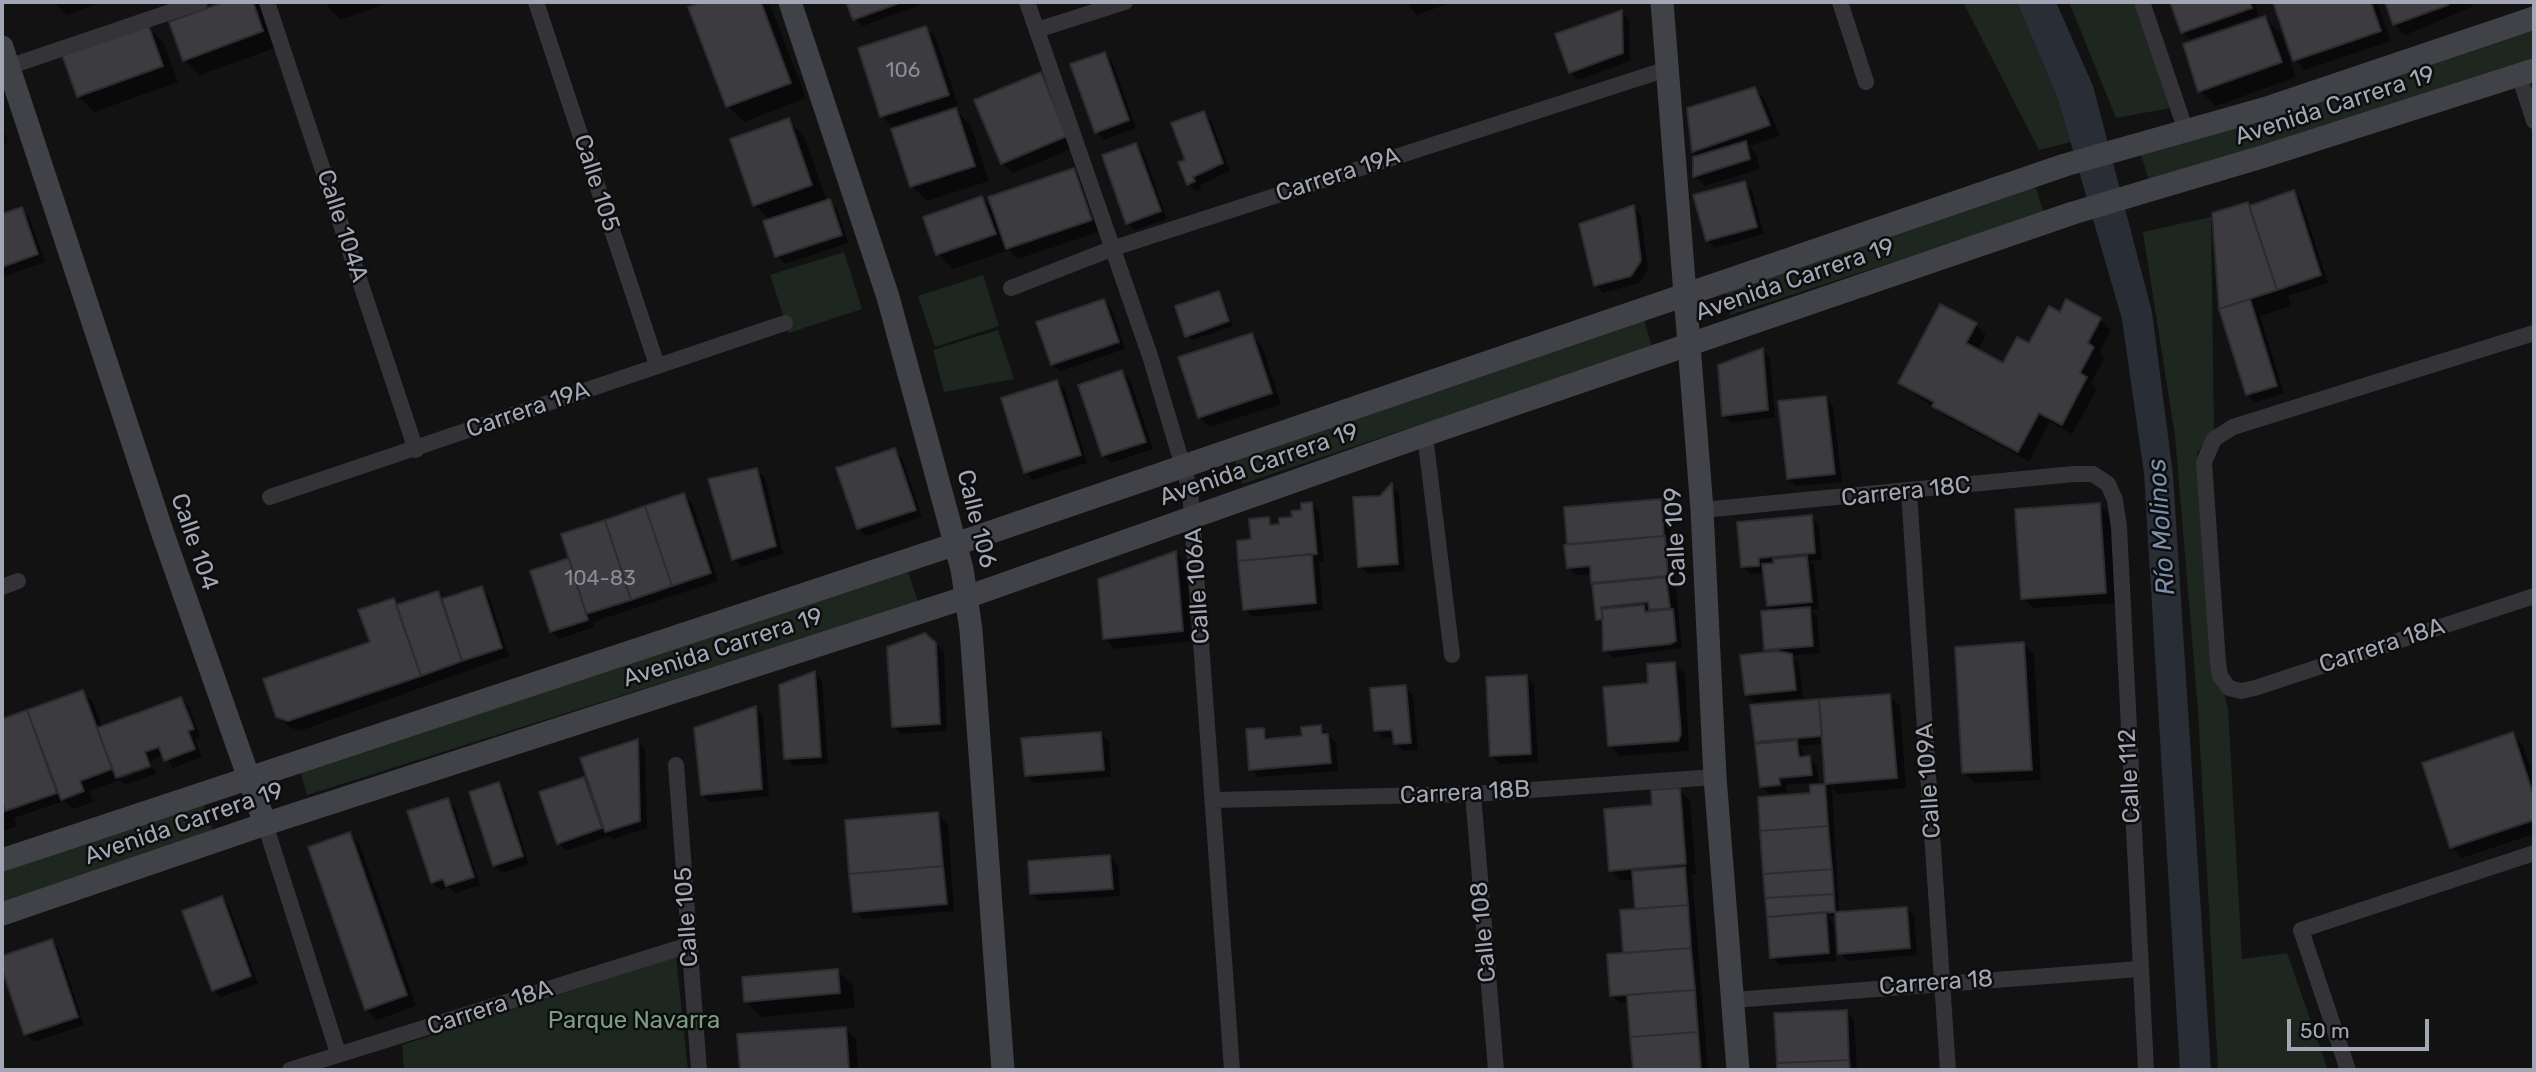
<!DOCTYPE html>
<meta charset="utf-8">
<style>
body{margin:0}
#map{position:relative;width:2536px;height:1072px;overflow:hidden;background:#121213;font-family:Rubik,sans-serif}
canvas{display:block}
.frame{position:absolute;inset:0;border:4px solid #a3a6b4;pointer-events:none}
.scale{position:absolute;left:2287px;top:1019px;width:142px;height:32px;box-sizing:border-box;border:4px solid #a3a6b4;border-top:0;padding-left:9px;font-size:21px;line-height:24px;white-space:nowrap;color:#a3a6b4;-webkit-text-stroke:5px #0d0d0e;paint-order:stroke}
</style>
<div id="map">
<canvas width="2536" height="1072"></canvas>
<div class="frame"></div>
<div class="scale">50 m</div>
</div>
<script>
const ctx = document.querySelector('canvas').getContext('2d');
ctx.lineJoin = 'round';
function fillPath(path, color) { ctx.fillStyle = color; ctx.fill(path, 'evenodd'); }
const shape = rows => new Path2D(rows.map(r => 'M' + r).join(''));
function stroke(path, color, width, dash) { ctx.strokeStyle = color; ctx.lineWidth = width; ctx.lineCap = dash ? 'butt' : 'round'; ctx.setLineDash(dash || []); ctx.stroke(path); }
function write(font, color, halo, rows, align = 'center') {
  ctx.font = font + ' Rubik,sans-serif'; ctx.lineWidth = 5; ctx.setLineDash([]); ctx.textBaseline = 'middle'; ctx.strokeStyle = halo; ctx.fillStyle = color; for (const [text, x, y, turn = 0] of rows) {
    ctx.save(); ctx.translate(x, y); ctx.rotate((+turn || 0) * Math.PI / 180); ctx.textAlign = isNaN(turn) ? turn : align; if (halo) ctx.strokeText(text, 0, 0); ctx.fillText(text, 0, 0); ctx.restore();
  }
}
fillPath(shape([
 [1963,2,2017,2,2058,99,2071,142,2039,150],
 [2069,2,2135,2,2170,108,2116,118],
 [2534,29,2534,61,2149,180,2141,155],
 [2035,186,2044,213,1730,315,1724,289],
 [2211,217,2214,431,2197,453,2218,672,2228,708,2242,959,2287,953,2328,1070,2218,1070,2198,711,2175,436,2143,232],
 [844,252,862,309,789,333,770,275],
 [983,275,999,326,935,347,918,296],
 [1644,320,1652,347,1242,484,1235,459],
 [998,330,1014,379,944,392,933,350],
 [908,572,918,602,307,795,300,770],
 [203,803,214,833,2,903,2,872],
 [676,957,688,1070,404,1070,402,1045]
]), '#1e2620');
fillPath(shape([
 [2017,2,2056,2,2093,86,2152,312,2173,475,2211,1070,2180,1070,2144,473,2122,319,2058,99]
]), '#292e36');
fillPath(shape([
 [53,2,103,2,67,15],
 [229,2,256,2,264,10,278,47,200,75,184,60,171,23],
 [324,2,391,2,340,20],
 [706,2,769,2,806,98,744,122,728,106,691,8],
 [848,2,928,2,863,26,855,19],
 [1406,2,1453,2,1416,15],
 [2172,2,2254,2,2259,16,2190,39,2182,32],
 [2275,2,2377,2,2391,41,2305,70,2295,60],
 [2387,2,2470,2,2472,7,2405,35,2394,24],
 [1622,12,1629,20,1630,61,1578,80,1570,72],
 [2265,18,2281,34,2296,77,2216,106,2200,91],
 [147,26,163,42,178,82,94,112,78,96],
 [926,28,936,38,958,105,892,127,882,116],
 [1105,54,1112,62,1136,128,1104,140,1096,132],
 [1040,74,1051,85,1076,147,1013,173,1002,163],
 [1755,89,1765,100,1780,136,1749,146,1756,153,1760,169,1705,186,1695,176,1699,157,1693,151],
 [955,110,971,126,989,181,927,201,912,186],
 [1203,113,1211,121,1230,171,1200,185,1201,189,1196,191,1188,184,1187,161],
 [788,121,804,136,827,201,837,209,848,243,785,264,777,256,770,220,755,205],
 [2,122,8,143,2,145],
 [1136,145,1144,153,1167,219,1135,230,1127,223],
 [1074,170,1084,180,1102,231,1018,259,1009,250,953,269,938,254,982,198,995,212],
 [1744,183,1752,191,1764,234,1715,248,1707,240],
 [2294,192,2301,200,2328,283,2288,296,2291,306,2260,316,2284,393,2255,402,2247,395,2221,309,2214,215,2247,204,2251,207],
 [1633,207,1641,215,1648,269,1639,283,1603,293,1595,285],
 [21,209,29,217,45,262,2,277,2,216],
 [1218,293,1223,298,1233,326,1192,340,1187,336],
 [1104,301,1112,309,1125,349,1060,371,1052,364],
 [2067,302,2100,320,2111,330,2099,353,2104,359,2091,383,2097,389,2072,434,2050,422,2029,461,1945,416,1900,383,1975,324,1986,335,1977,351,2004,366,2061,314],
 [1251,335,1262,346,1281,404,1210,427,1199,417],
 [1763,350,1770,358,1775,417,1731,423,1723,415],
 [1122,372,1130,380,1153,449,1111,463,1103,455],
 [1057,382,1065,390,1087,463,1033,480,1026,472],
 [1825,398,1833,406,1842,482,1796,486,1788,479],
 [894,450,902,458,922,517,866,536,859,528],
 [757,470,765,478,783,554,741,567,734,559],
 [1392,486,1399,493,1405,571,1368,574,1360,566],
 [684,495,692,503,718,581,593,622,595,627,559,639,551,631,571,560],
 [1660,501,1668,509,1682,648,1613,658,1605,650,1592,574,1576,575,1568,567,1565,508],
 [1311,504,1319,512,1324,561,1319,562,1323,610,1253,617,1245,609,1253,541,1268,519,1275,526,1294,519],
 [2099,505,2110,515,2116,603,2034,608,2023,598],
 [1811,517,1819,525,1822,560,1810,561,1814,566,1819,609,1810,610,1817,616,1820,653,1791,656,1799,664,1803,698,1754,702,1746,695,1770,654,1766,649,1774,612,1768,605,1765,573,1750,574,1743,567],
 [1176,553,1186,563,1192,641,1115,649,1105,638],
 [481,588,489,596,509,656,300,731,289,727,278,716,372,643,393,600,400,606,438,593,445,600],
 [921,636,930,637,944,652,947,731,901,734,893,726],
 [2023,644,2034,654,2041,780,1975,783,1964,773],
 [1674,664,1685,674,1689,751,1620,756,1609,745,1650,685],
 [814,673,822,681,828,764,794,766,786,758],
 [1526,677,1534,685,1538,762,1500,764,1492,756],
 [1405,687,1413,695,1418,750,1403,751,1395,743,1395,737,1383,738,1376,730],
 [82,692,93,702,103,728,181,699,189,707,200,737,195,739,202,757,173,768,164,755,151,760,152,763,121,775,121,779,154,767,156,774,125,785,120,780,89,791,93,802,73,809,64,801,14,818,17,826,2,831,2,721],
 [1889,696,1900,706,1906,788,1838,794,1832,788,1839,913,1906,908,1914,916,1917,955,1848,961,1840,953,1837,916,1828,917,1833,922,1836,961,1779,965,1772,957,1812,786,1827,785,1824,744,1800,746,1805,758,1809,758,1817,766,1819,782,1786,785,1787,792,1769,794,1761,786,1760,745,1757,742],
 [756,708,763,716,769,796,710,802,702,794],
 [1320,727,1336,743,1338,771,1259,777,1251,769,1263,730,1271,740,1304,738],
 [1101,734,1109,742,1111,777,1034,783,1026,775],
 [2512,734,2523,745,2534,779,2534,834,2462,858,2452,847],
 [637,741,645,749,647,828,614,839,610,836,566,851,559,843,542,793,587,778],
 [498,784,506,792,529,864,502,873,494,865],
 [1679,790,1690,801,1696,874,1692,875,1708,1070,1635,1070,1629,1002,1619,1003,1612,995,1636,911,1634,880,1621,881,1611,870],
 [447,800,455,808,480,885,455,893,448,887,440,890,432,882],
 [937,814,948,824,954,911,863,919,855,911],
 [349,834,360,845,416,1006,377,1020,366,1009],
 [1110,857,1118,865,1120,896,1040,901,1032,894],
 [221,898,229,906,258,984,221,997,213,990],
 [51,941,59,949,84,1025,34,1042,26,1034,2,958],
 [837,971,853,986,855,1008,761,1017,746,1001],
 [1846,1012,1854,1019,1857,1070,1779,1070,1776,1015],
 [845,1029,856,1039,858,1070,741,1070,739,1036]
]), '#0007');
const building = shape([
 [224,2,253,2,263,31,183,61,169,22,224,2],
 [701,2,761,2,791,83,726,107,688,7,701,2],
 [846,2,902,2,853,20,846,2],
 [2170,2,2250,2,2252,8,2181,33,2170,2],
 [2273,2,2371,2,2381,31,2293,61,2273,2],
 [2385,2,2447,2,2448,5,2393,25,2385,2],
 [1622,10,1623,53,1569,73,1555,34,1622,10],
 [2265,16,2282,62,2198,92,2183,44,2265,16],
 [148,24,163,66,77,97,62,55,148,24],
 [926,26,949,95,880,117,858,48,926,26],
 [1105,52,1129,120,1095,133,1070,64,1105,52],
 [1041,72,1067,136,1001,164,974,100,1041,72],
 [1755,87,1770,125,1692,152,1687,108,1755,87],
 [956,108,975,166,910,187,891,129,956,108],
 [1204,111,1223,163,1193,177,1195,181,1187,185,1178,162,1185,160,1171,123,1204,111],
 [789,118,812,185,753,206,730,139,789,118],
 [1746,141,1750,159,1693,177,1693,157,1746,141],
 [1136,143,1161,211,1126,224,1102,155,1136,143],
 [1074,168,1092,220,1006,249,988,197,1074,168],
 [1745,181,1757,227,1706,241,1693,195,1745,181],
 [2294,190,2321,275,2277,290,2249,206,2294,190],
 [982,196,996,234,936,255,923,217,982,196],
 [830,199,842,235,775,257,763,221,830,199],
 [2248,202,2277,290,2219,309,2212,213,2248,202],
 [1634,205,1641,261,1631,276,1594,286,1579,224,1634,205],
 [22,207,38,254,2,267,2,214,22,207],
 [1219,291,1229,321,1185,337,1175,306,1219,291],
 [1104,299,1119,342,1051,365,1036,322,1104,299],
 [2066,299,2101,318,2088,343,2094,347,2080,373,2087,377,2062,425,2039,413,2018,452,1932,406,1934,402,1898,383,1940,304,1977,323,1966,343,2003,363,2017,337,2029,343,2049,306,2060,312,2066,299],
 [2250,299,2277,386,2246,395,2219,309,2250,299],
 [1252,333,1272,393,1198,418,1178,357,1252,333],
 [1763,348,1768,410,1722,416,1718,365,1763,348],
 [1122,370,1146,442,1102,456,1078,385,1122,370],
 [1057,380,1081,455,1024,473,1001,398,1057,380],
 [1826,396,1835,474,1787,479,1778,401,1826,396],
 [895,448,916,510,857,529,836,468,895,448],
 [757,468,776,546,732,560,708,479,757,468],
 [1392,483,1398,564,1358,567,1353,497,1380,496,1392,483],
 [684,493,711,573,672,586,645,506,684,493],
 [1661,499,1664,536,1567,544,1564,507,1661,499],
 [1312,502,1317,554,1238,561,1237,541,1251,539,1249,519,1269,517,1270,525,1279,524,1279,518,1292,517,1291,511,1301,510,1301,503,1312,502],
 [2100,503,2106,593,2021,599,2015,509,2100,503],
 [645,506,672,586,631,600,605,520,645,506],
 [1812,515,1815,553,1759,558,1759,566,1741,567,1737,522,1812,515],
 [605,520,631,600,586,614,561,534,605,520],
 [1665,536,1668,576,1591,583,1590,566,1567,568,1564,545,1665,536],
 [1176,551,1183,631,1103,639,1098,579,1176,551],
 [1312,554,1316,603,1243,610,1238,561,1312,554],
 [1807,556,1812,602,1767,606,1762,564,1774,563,1773,559,1807,556],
 [569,558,588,620,550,632,530,571,569,558],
 [1666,577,1670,608,1649,610,1648,602,1601,607,1603,619,1596,620,1592,584,1666,577],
 [482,586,502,648,462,661,442,599,482,586],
 [438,591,462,661,421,676,396,605,438,591],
 [394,598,421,676,288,721,276,717,263,679,370,642,358,610,394,598],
 [1644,605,1645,612,1673,609,1676,641,1670,644,1603,651,1602,609,1644,605],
 [1810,607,1813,646,1764,650,1761,611,1810,607],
 [925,633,936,643,940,724,892,727,887,647,925,633],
 [2024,642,2032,770,1962,773,1955,647,2024,642],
 [1777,651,1792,654,1796,690,1745,695,1740,655,1777,651],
 [1675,662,1681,734,1678,741,1608,746,1603,687,1648,683,1647,664,1675,662],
 [815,671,821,757,784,759,779,685,815,671],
 [1527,675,1531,754,1490,756,1486,677,1527,675],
 [1406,685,1411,743,1394,744,1392,730,1374,731,1370,688,1406,685],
 [83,690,112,769,80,781,84,791,61,800,27,710,83,690],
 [1890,694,1897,778,1825,784,1819,699,1890,694],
 [181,697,194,729,188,731,195,749,164,761,159,747,145,752,150,766,116,778,97,728,181,697],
 [1819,699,1822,736,1755,742,1750,705,1819,699],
 [756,706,762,789,701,795,694,728,756,706],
 [27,710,57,793,5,811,2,801,2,719,27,710],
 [1321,725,1322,734,1328,734,1331,763,1249,770,1246,729,1264,728,1265,739,1302,736,1301,727,1321,725],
 [1101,732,1104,770,1025,776,1021,738,1101,732],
 [2513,732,2534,797,2534,820,2450,848,2422,763,2513,732],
 [638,739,640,821,605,832,580,758,638,739],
 [1797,740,1799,757,1810,756,1812,775,1779,778,1780,785,1760,787,1755,744,1797,740],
 [584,777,602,828,557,844,539,792,584,777],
 [499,782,523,856,493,866,469,792,499,782],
 [1825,784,1828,826,1760,831,1758,797,1810,793,1810,785,1825,784],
 [1680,788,1686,864,1609,871,1604,809,1652,805,1651,790,1680,788],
 [448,798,474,877,446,886,443,879,431,883,407,811,448,798],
 [938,812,943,866,849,874,845,820,938,812],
 [1828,826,1832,869,1763,874,1760,831,1828,826],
 [350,832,407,995,365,1010,308,847,350,832],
 [1110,855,1113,889,1030,894,1028,861,1110,855],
 [943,866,947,904,853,912,849,874,943,866],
 [1685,867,1688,905,1635,909,1632,871,1685,867],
 [1832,869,1834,894,1765,898,1763,874,1832,869],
 [1834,894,1835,912,1767,917,1765,898,1834,894],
 [222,896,251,976,212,991,182,911,222,896],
 [1688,905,1691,948,1623,953,1620,910,1688,905],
 [1907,907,1910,948,1838,954,1835,912,1907,907],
 [1826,912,1829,953,1770,958,1767,917,1826,912],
 [52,939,78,1017,24,1035,2,969,2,956,52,939],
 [1691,948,1695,990,1610,996,1607,954,1691,948],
 [838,969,840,993,744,1002,742,977,838,969],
 [1695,990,1698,1032,1630,1037,1627,995,1695,990],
 [1847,1010,1849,1060,1777,1063,1774,1013,1847,1010],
 [846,1027,849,1070,740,1070,737,1034,846,1027],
 [1698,1032,1701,1069,1633,1070,1630,1037,1698,1032],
 [1849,1060,1850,1070,1777,1070,1777,1063,1849,1060]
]);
fillPath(building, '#3c3c40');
stroke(building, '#2c2c2f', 2);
stroke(shape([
 [267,2,416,450],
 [536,2,657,365],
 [1027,2,1150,356,1190,490,1232,1070],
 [1840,2,1866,82],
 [2142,2,2186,131],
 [1037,30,1125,2],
 [2,69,200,2],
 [2519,75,2534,121],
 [1011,288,1111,249,1667,69],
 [2534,333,2233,427,2214,439,2204,462,2218,663,2220,676,2229,688,2241,691,2255,688,2534,596],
 [1425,435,1452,655],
 [1909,492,1948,1070],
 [270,497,785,323],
 [1702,510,2074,474,2093,474,2108,484,2115,500,2119,527,2146,1070],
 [2,587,18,581],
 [676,765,699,1070],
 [1473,794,1496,1070],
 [1214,800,1473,794,1715,777],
 [265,824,338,1053],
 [1733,1000,2139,969],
 [290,1070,689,945],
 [2348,1070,2301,930,2534,853]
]), '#333338', 16);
stroke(shape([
 [790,2,888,297,962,569,971,630,1003,1070],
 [1662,2,1702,510,1715,777,1738,1070],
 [2,47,163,534,265,824],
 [2,860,956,544,2065,165,2270,107,2534,18],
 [2,914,265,824,967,597,1425,435,2073,213,2265,156,2534,70]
]), '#414248', 23);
write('21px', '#898c97', null, [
 ["106",903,71],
 ["104-83",600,579]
]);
write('24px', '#a3a6b4', '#0d0d0e', [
 ["Avenida Carrera 19",2335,106,-18],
 ["Carrera 19A",1338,175,-18],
 ["Calle 105",596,183,72],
 ["Calle 104A",342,226,72],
 ["Avenida Carrera 19",1795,280,-19],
 ["Carrera 19A",528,410,-19],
 ["Avenida Carrera 19",1259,465,-19],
 ["Carrera 18C",1906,492,-6],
 ["Calle 106",976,519,76],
 ["Calle 109",1676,537,-93],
 ["Calle 104",194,542,71],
 ["Calle 106A",1198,586,-94],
 ["Carrera 18A",2382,646,-18],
 ["Avenida Carrera 19",723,648,-18],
 ["Calle 112",2130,776,-93],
 ["Calle 109A",1929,781,-94],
 ["Carrera 18B",1465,793,-3],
 ["Avenida Carrera 19",184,824,-19],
 ["Calle 105",687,917,-94],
 ["Calle 108",1484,932,-95],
 ["Carrera 18",1936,983,-4],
 ["Carrera 18A",490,1008,-18]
]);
write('24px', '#7b9e82', '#0d0d0e', [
 ["Parque Navarra",634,1021]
]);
write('italic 26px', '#7b8fae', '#0d0d0e', [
 ["Río Molinos",2162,527,-94]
]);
</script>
